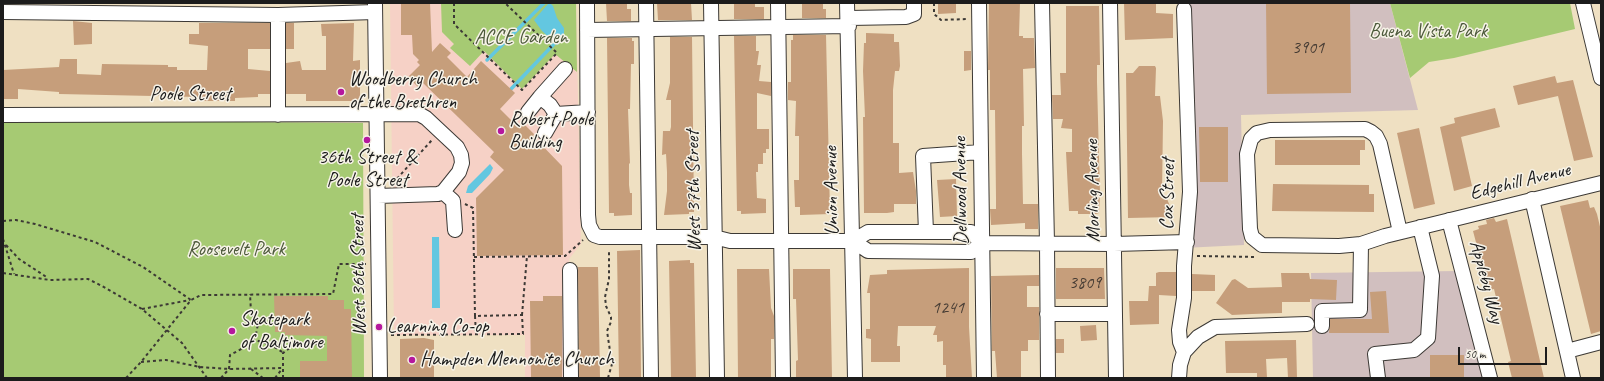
<!DOCTYPE html>
<style>
body{margin:0}
#map{position:relative;width:1604px;height:381px;overflow:hidden;background:#efe0c2;font-family:Caveat,sans-serif}
canvas{display:block}
.frame{position:absolute;inset:0;border:4px solid #1c1c1c;pointer-events:none}
.scale{position:absolute;left:1458px;top:347px;width:89px;height:18px;box-sizing:border-box;border:2px solid #1c1c1c;border-top:0;padding-left:5px;font-size:12px;line-height:14px;white-space:nowrap;color:#1c1c1c;-webkit-text-stroke:3px #f7f3e8;paint-order:stroke}
</style>
<div id="map">
<canvas width="1604" height="381"></canvas>
<div class="frame"></div>
<div class="scale">50 m</div>
</div>
<script>
const ctx = document.querySelector('canvas').getContext('2d');
ctx.lineJoin = 'round';
function fillPath(path, color) { ctx.fillStyle = color; ctx.fill(path, 'evenodd'); }
const shape = rows => new Path2D(rows.map(r => 'M' + r).join(''));
function stroke(path, color, width, dash) { ctx.strokeStyle = color; ctx.lineWidth = width; ctx.lineCap = dash ? 'butt' : 'round'; ctx.setLineDash(dash || []); ctx.stroke(path); }
function write(font, color, halo, rows, align = 'center') {
  ctx.font = font + ' Caveat,sans-serif'; ctx.lineWidth = 3; ctx.setLineDash([]); ctx.textBaseline = 'middle'; ctx.strokeStyle = halo; ctx.fillStyle = color; for (const [text, x, y, turn = 0] of rows) {
    ctx.save(); ctx.translate(x, y); ctx.rotate((+turn || 0) * Math.PI / 180); ctx.textAlign = isNaN(turn) ? turn : align; if (halo) ctx.strokeText(text, 0, 0); ctx.fillText(text, 0, 0); ctx.restore();
  }
}
fillPath(shape([
 [390,3,576,3,581,244,569,259,573,378,525,378,525,335,394,335]
]), '#f6d1c6');
fillPath(shape([
 [1183,3,1390,3,1418,110,1241,115,1244,245,1183,248],
 [1457,271,1485,378,1313,378,1311,273]
]), '#d1bfbf');
fillPath(shape([
 [441,3,576,3,577,72,555,54,522,89,484,51,470,66,450,48,454,44,442,32],
 [1390,3,1570,3,1575,29,1454,58,1429,62,1410,78],
 [3,120,363,123,364,378,3,378]
]), '#a6ca73');
fillPath(shape([
 [548,4,551,4,553,6,557,18,564,28,564,40,557,45,542,31,534,20],
 [490,164,493,168,490,174,472,193,466,193,468,186],
 [432,237,439,237,440,308,432,308]
]), '#63c7e0');
stroke(shape([
 [487,60,544,3],
 [511,89,554,44]
]), '#63c7e0', 3.5);
fillPath(shape([
 [401,3,430,3,432,52,440,43,451,53,447,57,467,77,481,61,515,93,500,109,518,127,523,123,534,134,533,136,562,166,563,255,477,256,476,198,504,170,490,157,494,152,422,82,418,87,408,77,420,65,417,62,419,60,413,54,412,35,401,35],
 [606,3,627,3,627,9,631,9,631,21,607,21],
 [657,3,691,3,692,20,658,20],
 [734,3,755,3,755,7,764,7,764,19,734,19],
 [802,3,823,3,823,9,826,9,826,18,802,18],
 [938,3,956,3,956,13,938,14],
 [989,3,1020,3,1019,36,1023,36,1023,38,1034,38,1035,68,1023,69,1024,126,1022,126,1022,153,1023,204,1038,204,1038,229,1025,229,1025,223,991,225,990,209,996,209,996,198,995,110,990,110,990,70,988,70],
 [1124,3,1156,3,1156,13,1173,14,1173,38,1125,40],
 [1266,3,1350,3,1351,93,1267,94],
 [1066,6,1099,6,1100,65,1097,65,1097,82,1100,194,1099,213,1096,214,1078,214,1078,211,1069,211,1066,152,1072,152,1072,129,1061,128,1063,119,1053,119,1052,95,1061,95,1060,73,1066,73],
 [73,21,92,23,92,44,74,45],
 [199,23,270,23,270,49,248,49,248,69,270,71,270,94,258,94,258,97,235,98,235,101,200,101,200,97,59,94,59,92,18,89,18,99,3,99,3,70,59,67,60,59,77,59,77,74,101,75,102,64,168,65,168,67,177,67,177,70,207,70,208,46,189,44,189,34,199,34],
 [286,23,294,23,294,49,286,49],
 [354,23,353,61,360,60,360,101,306,101,306,94,286,94,286,63,300,61,302,70,326,70,326,36,322,36,321,24],
 [866,33,894,34,894,42,899,42,900,66,899,71,895,71,893,90,893,143,899,143,899,173,913,172,916,191,916,204,894,204,894,212,887,213,864,213,863,117,865,117,863,71,864,43,866,43],
 [793,35,826,35,830,214,800,215,800,207,795,207,794,180,799,180,799,136,795,136,796,101,788,100,788,82,791,82,791,40,793,40],
 [734,36,756,36,756,51,759,51,757,65,761,65,759,81,771,82,771,96,757,93,757,129,769,129,769,149,766,149,766,153,763,153,763,164,758,164,758,172,756,172,757,198,766,199,766,213,741,214,741,211,737,211],
 [670,37,692,37,694,212,689,212,689,214,664,215,667,191,667,172,666,154,662,155,663,131,670,131,671,127,671,100,666,100,670,83],
 [607,38,632,38,632,41,634,41,634,64,631,64,630,109,628,109,630,164,629,163,629,185,630,193,632,193,632,215,614,216,614,213,609,213],
 [964,51,971,51,971,70,964,71],
 [1139,66,1155,66,1156,68,1155,96,1160,96,1163,121,1162,195,1166,196,1174,217,1128,218,1126,73,1133,73],
 [1555,76,1557,83,1573,80,1593,157,1574,161,1558,96,1518,105,1513,86],
 [1495,108,1500,127,1461,137,1472,186,1454,191,1440,127,1455,123,1454,118],
 [1199,127,1228,127,1228,182,1200,182],
 [1419,128,1435,204,1414,209,1397,133],
 [1275,140,1365,140,1365,150,1360,150,1360,165,1275,165],
 [956,179,957,216,940,217,937,180],
 [1273,184,1369,185,1369,194,1374,194,1374,212,1272,211],
 [1588,200,1590,208,1594,207,1597,214,1601,231,1601,331,1591,334,1560,206],
 [1494,218,1496,222,1507,219,1544,378,1512,378,1508,362,1511,361,1494,289,1490,290,1487,284,1473,231,1479,229,1478,226,1487,224,1486,220],
 [640,250,641,378,619,378,617,251],
 [690,260,690,263,694,263,696,377,671,378,669,261],
 [578,267,598,267,600,378,579,378],
 [969,268,969,327,972,378,946,378,946,365,943,365,943,341,937,342,937,335,933,335,936,326,898,326,897,346,900,346,900,362,871,362,871,339,866,338,866,329,870,329,870,293,867,293,870,275,887,274,887,270],
 [1056,268,1104,268,1105,299,1056,299],
 [737,269,769,269,771,308,774,316,774,339,771,339,771,378,738,378],
 [793,269,830,269,832,378,796,378,796,361,798,360,796,299,793,299],
 [1159,272,1176,272,1176,296,1159,295,1159,324,1130,325,1129,301,1148,301,1149,286,1156,286,1156,273],
 [1281,273,1309,273,1310,279,1337,280,1336,300,1310,299,1310,302,1282,302,1282,313,1252,314,1232,315,1216,303,1232,280,1235,279,1248,288,1282,287],
 [1192,274,1215,275,1215,291,1192,291],
 [1039,275,1039,286,1027,286,1027,307,1039,307,1039,340,1028,340,1028,351,1021,351,1021,378,997,378,995,351,992,351,991,276],
 [1386,291,1389,333,1329,333,1330,319,1372,319,1370,292],
 [274,296,328,296,328,300,344,300,344,309,351,309,352,378,300,378,300,361,327,361,327,336,285,335,285,332,275,332],
 [543,296,562,296,562,378,531,378,530,301,543,301],
 [1096,325,1097,340,1081,341,1080,326],
 [424,338,434,340,434,378,400,378,400,339],
 [1056,339,1064,339,1064,353,1056,353],
 [1296,340,1297,378,1288,378,1287,358,1266,359,1267,378,1257,378,1257,373,1226,373,1225,341],
 [1430,355,1464,355,1464,378,1430,378]
]), '#c69e7b');
const minor = shape([
 [375,3,380,378],
 [587,3,588,215,589,225,594,235,600,237,714,237,730,241,853,241,868,232,971,232,982,243],
 [646,3,651,378],
 [711,3,717,378],
 [778,3,783,378],
 [847,3,855,378],
 [979,3,984,378],
 [1042,3,1047,243,1048,378],
 [1110,3,1116,378],
 [1583,3,1601,78],
 [3,12,278,15,375,12],
 [278,15,278,115],
 [849,18,906,17,914,14,914,3],
 [587,30,849,26],
 [565,69,540,97,550,105,556,114,588,112],
 [528,112,540,97],
 [3,115,419,114,426,118,457,147,461,155,462,163,459,172,443,192,438,194,378,196],
 [545,133,556,114],
 [443,192,453,201,455,230],
 [1532,199,1573,378],
 [1449,220,1490,378],
 [926,232,923,156,981,152],
 [1400,232,1380,144,1376,136,1371,132,1365,129,1270,130,1257,133,1251,139,1247,154,1250,229,1252,237,1262,245,1339,246,1361,244,1385,236,1601,183],
 [853,241,868,251,971,252,982,243,1114,244,1187,242],
 [570,270,571,378],
 [1047,314,1114,314],
 [1322,326,1322,311,1360,310,1361,244],
 [1567,351,1601,342],
 [1184,352,1198,337,1215,327,1307,324],
 [1179,378,1180,365,1184,352,1180,342,1179,330,1184,298,1184,266,1190,192,1184,9],
 [1378,378,1375,354,1414,350,1428,338,1432,276,1420,227]
]);
stroke(minor, '#3c3935', 16);
stroke(shape([
 [454,3,454,24,522,90,557,53,505,3],
 [934,3,934,14,941,20,967,19],
 [393,183,432,140],
 [465,204,473,208,475,316],
 [3,221,16,220,35,224,95,242,143,267,191,300],
 [3,239,14,274],
 [6,245,19,259,48,278],
 [1197,256,1257,257],
 [474,257,565,256,583,240],
 [3,273,50,280,88,279,102,286,142,309,182,343,207,378],
 [142,309,190,300],
 [522,315,527,256],
 [391,335,523,334,522,315,475,316,476,334],
 [252,339,271,345,284,353],
 [141,362,166,360,200,367,229,369,282,368],
 [251,369,263,378],
 [126,378,141,362,191,300,201,295,333,294,339,264,366,264],
 [221,378,229,369,230,355,247,346,256,334,258,324,251,312,250,294],
 [275,378,282,369],
 [283,378,283,353,294,345,327,344],
 [608,378,612,364,607,331,611,322,611,317,606,306,605,297,609,279,609,250]
]), '#3c3935', 2, [3, 3]);
stroke(minor, '#fff', 14);
for (const [x, y, r, color] of [
 [341,92,4,"#b5179e"],
 [501,131,4,"#b5179e"],
 [367,140,4,"#b5179e"],
 [379,327,4,"#b5179e"],
 [232,331,4,"#b5179e"],
 [412,360,4,"#b5179e"]
]) { const dot = new Path2D(); dot.arc(x, y, r, 0, 2 * Math.PI); ctx.fillStyle = color; ctx.fill(dot); stroke(dot, '#f7f3e8', 1.5); }
write('18px', '#463c34', null, [
 ["3901",1308,48],
 ["3809",1085,283],
 ["1241",948,308]
]);
write('20px', '#4c593a', '#f7f3e8', [
 ["Buena Vista Park",1428,32],
 ["ACCE Garden",521,38],
 ["Roosevelt Park",236,250]
]);
write('20px', '#1c1c1c', '#f7f3e8', [
 ["Woodberry Church",349,80],
 ["of the Brethren",349,103],
 ["Robert Poole",509,120],
 ["Building",509,143],
 ["36th Street &",367,158,"center"],
 ["Poole Street",367,181,"center"],
 ["Skatepark",240,320],
 ["of Baltimore",240,343],
 ["Learning Co-op",387,327],
 ["Hampden Mennonite Church",420,360]
], 'left');
write('20px', '#1c1c1c', '#f7f3e8', [
 ["Poole Street",190,95],
 ["Edgehill Avenue",1520,182,-14],
 ["West 37th Street",694,191,-91],
 ["Union Avenue",832,191,-91],
 ["Dellwood Avenue",961,191,-91],
 ["Morling Avenue",1093,191,-91],
 ["Cox Street",1168,194,-89],
 ["West 36th Street",359,275,-91],
 ["Appleby Way",1486,282,75]
]);
</script>
